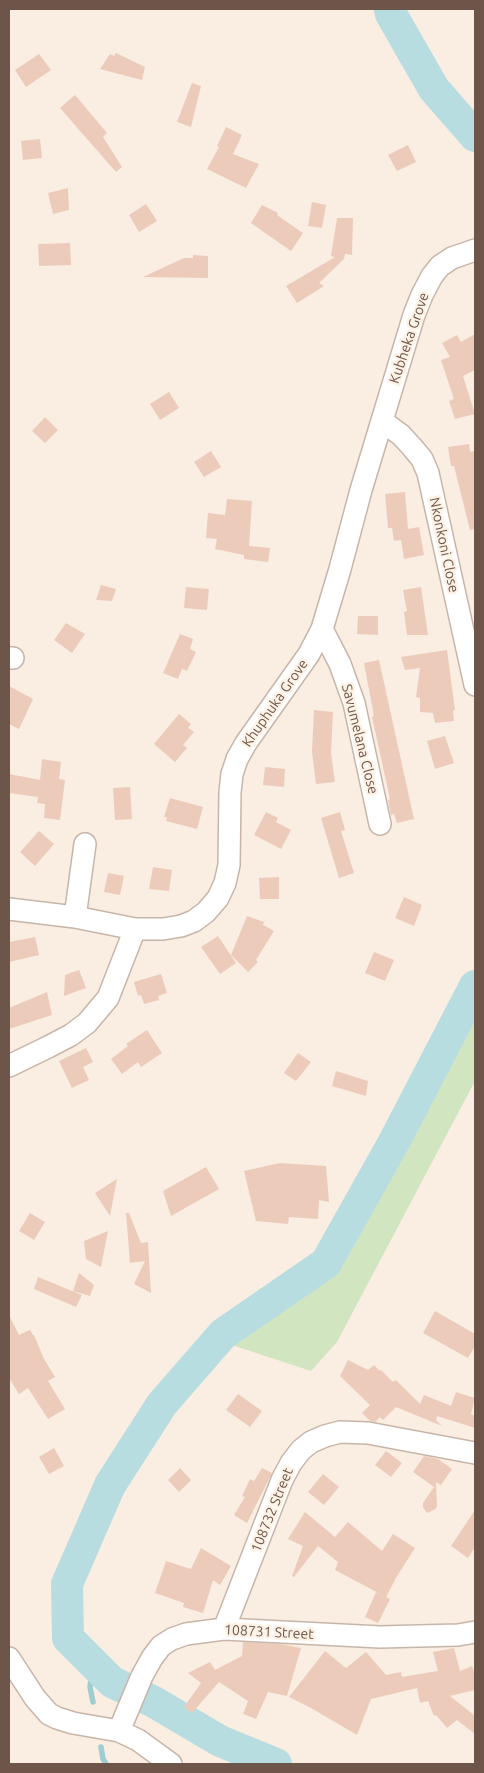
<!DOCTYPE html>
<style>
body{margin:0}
#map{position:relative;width:484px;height:1773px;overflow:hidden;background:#f9eee1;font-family:Ubuntu,sans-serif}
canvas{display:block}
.frame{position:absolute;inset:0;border:10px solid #6e554a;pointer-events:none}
</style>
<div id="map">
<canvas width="484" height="1773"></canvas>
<div class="frame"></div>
</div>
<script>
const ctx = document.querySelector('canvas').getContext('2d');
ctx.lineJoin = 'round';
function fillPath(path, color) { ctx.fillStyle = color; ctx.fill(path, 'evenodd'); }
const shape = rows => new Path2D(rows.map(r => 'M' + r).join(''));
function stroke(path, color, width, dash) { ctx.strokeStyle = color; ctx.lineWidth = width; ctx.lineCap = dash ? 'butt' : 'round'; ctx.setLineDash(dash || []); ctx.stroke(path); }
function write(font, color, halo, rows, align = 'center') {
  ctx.font = font + ' Ubuntu,sans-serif'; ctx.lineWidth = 5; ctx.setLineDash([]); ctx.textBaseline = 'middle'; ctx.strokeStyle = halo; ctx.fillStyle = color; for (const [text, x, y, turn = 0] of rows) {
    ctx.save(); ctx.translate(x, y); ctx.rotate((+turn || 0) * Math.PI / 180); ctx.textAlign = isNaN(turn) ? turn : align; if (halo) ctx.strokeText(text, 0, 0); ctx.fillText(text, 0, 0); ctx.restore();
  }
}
fillPath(shape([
 [475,1003,475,1081,337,1342,311,1371,223,1342,331,1264]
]), '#d2e5c1');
stroke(shape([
 [93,1702,90,1687,93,1663],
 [101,1747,103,1759,106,1764]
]), '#9fcdd1', 5.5);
stroke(shape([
 [390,9,391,14,434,89,475,136],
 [276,1764,220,1741,154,1702,112,1682,68,1638,67,1584,110,1485,162,1404,223,1334,326,1263,395,1140,475,986]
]), '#b8dde1', 32);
fillPath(shape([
 [116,53,145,67,142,80,100,69,110,54,114,56],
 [39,54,51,70,26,87,15,70],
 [192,83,201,86,191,127,177,122],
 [75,95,107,133,103,137,122,167,116,172,60,108],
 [226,127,242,135,233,154,259,164,246,188,207,169,219,147,217,146],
 [40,139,42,158,23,160,21,141],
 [408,145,416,162,397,171,388,155],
 [68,188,69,210,53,214,48,193],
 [312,202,326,205,322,228,308,226],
 [146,204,157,221,139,232,129,215],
 [262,205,278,213,277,215,303,233,291,251,251,223],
 [337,218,353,218,352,255,345,254,344,259,319,283,324,286,297,303,286,286,335,257,331,256],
 [70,243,71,265,39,266,38,244],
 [193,255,208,256,208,278,143,277,184,258,193,258],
 [475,334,475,370,463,376,475,414,455,419,449,401,454,399,441,360,450,357,442,343,457,335,461,342],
 [169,392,179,408,160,420,150,404],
 [45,417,58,430,45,443,32,431],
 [469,444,470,452,474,451,475,462,475,529,470,530,454,466,451,466,448,447],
 [211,451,221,467,204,477,194,462],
 [405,492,408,529,419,527,424,555,404,559,401,540,394,541,392,528,388,528,385,494],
 [227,499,252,501,249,546,270,548,268,562,244,559,244,555,215,549,217,539,206,538,208,513,225,515],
 [101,585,116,589,112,601,96,600],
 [186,587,209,589,207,610,184,608],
 [421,587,428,635,407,635,404,612,407,611,403,590],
 [358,616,378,616,378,635,357,634],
 [66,623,85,634,72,653,54,640],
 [180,634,193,639,190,649,196,652,187,671,182,669,178,679,163,673],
 [447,650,455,710,453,711,454,721,435,723,433,713,420,712,420,698,416,697,420,668,405,670,401,657],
 [379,660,414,819,397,823,394,814,391,815,388,800,390,799,372,717,374,716,364,663],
 [9,686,33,699,19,729,9,724],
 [314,710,333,712,331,753,335,782,316,784,312,752],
 [179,714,191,724,188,728,194,732,183,745,187,748,175,762,154,744],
 [445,736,454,763,435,769,427,741],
 [42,759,61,762,59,779,65,780,60,820,44,818,45,804,37,803,38,797,9,793,9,774,40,780],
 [265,767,285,769,284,787,263,785],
 [130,787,132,819,115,820,113,788],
 [170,798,203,807,197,829,166,821,167,817,164,817],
 [266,812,278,818,276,822,291,830,281,849,254,835],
 [340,812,345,830,341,831,354,873,339,878,321,818],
 [39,831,54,844,35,866,20,852],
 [153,867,172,870,169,891,149,889],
 [108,873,124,876,120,895,104,892],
 [279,877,279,899,260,899,259,878],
 [404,897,422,905,414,926,395,918],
 [247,916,264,922,263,925,274,931,256,960,258,962,248,972,231,955],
 [218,936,236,963,220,974,201,947],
 [35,937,39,955,9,962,9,942],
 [374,952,394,960,385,981,365,973],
 [79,970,86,988,64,996,65,975],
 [161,974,167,993,158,996,159,1000,144,1004,141,995,138,996,134,982],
 [47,992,52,1015,9,1029,9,1008],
 [147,1030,162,1053,141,1067,138,1062,122,1074,111,1059,128,1046,126,1044],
 [86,1048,93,1062,83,1067,89,1080,72,1088,59,1061],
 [298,1053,311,1062,296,1081,284,1073],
 [336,1071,368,1081,366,1096,332,1086],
 [280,1163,326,1166,329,1202,319,1200,318,1219,289,1217,288,1224,256,1221,244,1171],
 [206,1167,219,1189,171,1216,163,1191],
 [117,1179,110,1216,95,1193],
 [30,1213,45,1222,34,1240,19,1231],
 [126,1213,129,1213,141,1243,148,1242,151,1293,134,1284,145,1261,130,1263],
 [108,1231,101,1267,86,1259,84,1241],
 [79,1273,94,1285,90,1296,73,1291],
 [38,1277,82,1295,76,1307,34,1289],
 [435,1311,475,1334,475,1346,468,1358,423,1333],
 [9,1315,19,1335,30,1330,33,1335,34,1335,44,1359,55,1377,48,1381,65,1409,48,1419,28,1388,19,1394,9,1378],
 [348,1360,368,1370,374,1365,380,1371,381,1370,393,1382,396,1380,420,1404,424,1395,451,1406,456,1392,475,1398,471,1414,475,1416,475,1428,437,1416,436,1420,442,1426,396,1407,383,1420,380,1417,375,1422,370,1421,362,1413,370,1405,340,1376],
 [238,1394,262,1411,250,1427,226,1410],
 [54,1448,64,1466,49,1474,39,1457],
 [386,1451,402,1463,391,1477,375,1465],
 [424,1456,438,1459,452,1469,441,1485,436,1482,437,1507,434,1510,427,1513,423,1507,423,1503,434,1487,413,1472],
 [180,1468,191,1480,179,1492,168,1480],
 [262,1468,272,1473,247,1523,234,1515,245,1497,242,1496,250,1479,254,1481],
 [323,1474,339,1487,324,1505,308,1492],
 [475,1510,475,1547,468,1558,451,1546],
 [305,1512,335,1537,348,1522,382,1551,393,1534,415,1548,397,1576,386,1597,335,1570,338,1562,318,1546,294,1577,292,1576,303,1546,288,1539],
 [201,1548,231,1566,220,1585,213,1580,203,1613,183,1607,184,1603,155,1593,166,1561,191,1569],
 [376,1592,390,1599,378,1623,365,1617],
 [243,1642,280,1644,301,1648,287,1696,268,1692,256,1719,243,1714,248,1701,219,1682,192,1713,184,1707,201,1683,188,1673,210,1662,215,1670,242,1656],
 [454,1648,460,1671,472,1666,475,1674,475,1690,450,1696,475,1716,475,1734,457,1720,447,1728,436,1715,434,1716,428,1701,420,1703,417,1688,371,1699,357,1735,311,1708,289,1697,325,1651,346,1668,366,1652,386,1675,401,1672,402,1677,438,1671,433,1652]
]), '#eccbbb');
const minor = shape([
 [382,421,401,435,412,447,422,459,428,473,475,685],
 [322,629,340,664,354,703,380,824],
 [9,658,13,658],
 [9,909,75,917,135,929,163,929,181,926,194,921,206,912,218,898,225,883,229,865,230,792,232,774,237,759,246,743,309,654,322,629,340,569,361,490,414,315,422,295,432,276,440,266,452,258,475,250],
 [75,917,85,844],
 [9,1066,48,1047,71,1035,87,1023,108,998,135,929],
 [224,1629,282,1480,291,1463,301,1450,311,1442,325,1436,340,1432,368,1433,475,1453],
 [9,1658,35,1698,49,1714,57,1718,73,1723,119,1731,138,1740,171,1764],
 [119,1731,142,1676,152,1658,161,1646,172,1639,186,1634,224,1629,380,1637,458,1635,475,1632]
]);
stroke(minor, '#c8b5a9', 24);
stroke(minor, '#fff', 21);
write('14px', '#6e554a', '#fdf2e6', [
 ["Kubheka Grove",409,338,-71],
 ["Nkonkoni Close",444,545,78],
 ["Khuphuka Grove",275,703,-55],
 ["Savumelana Close",360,739,76],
 ["108732 Street",272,1510,-68],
 ["108731 Street",269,1632,3]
]);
</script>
